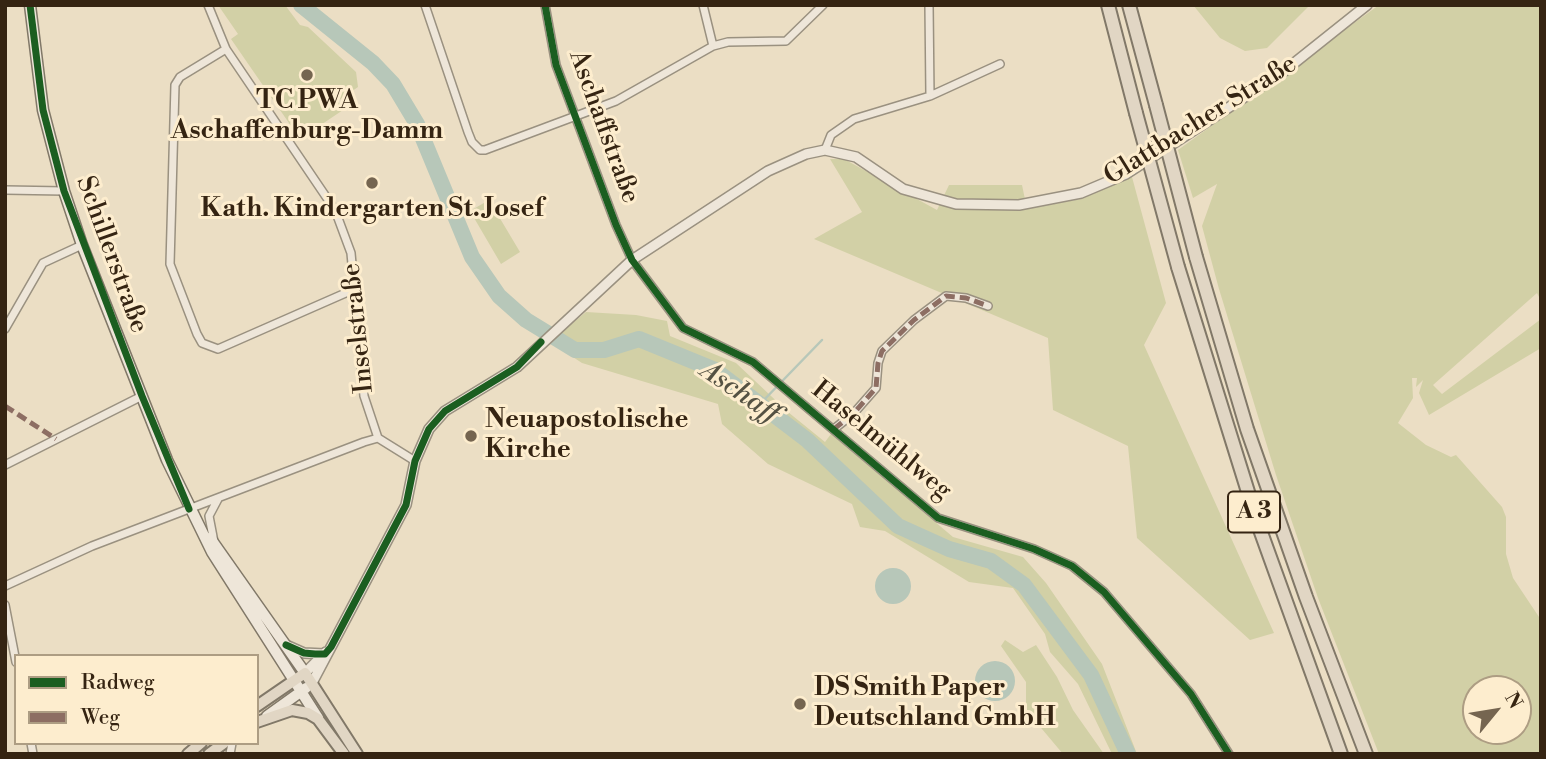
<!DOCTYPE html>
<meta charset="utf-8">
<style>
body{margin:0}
#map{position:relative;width:1546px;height:759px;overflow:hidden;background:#ebdec4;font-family:"Libre Bodoni",serif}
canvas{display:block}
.frame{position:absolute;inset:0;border:7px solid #352412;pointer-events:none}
.legend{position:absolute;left:14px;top:654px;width:245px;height:91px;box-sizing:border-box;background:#fdedce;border:2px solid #ad9d83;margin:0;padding:9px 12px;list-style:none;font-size:21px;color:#352412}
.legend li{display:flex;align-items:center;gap:14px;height:35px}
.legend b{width:35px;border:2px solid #ad9d83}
.north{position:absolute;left:1462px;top:675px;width:70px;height:70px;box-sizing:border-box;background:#fdedce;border:2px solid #ad9d83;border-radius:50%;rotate:60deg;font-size:19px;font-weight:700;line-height:28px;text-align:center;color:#352412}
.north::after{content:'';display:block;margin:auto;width:24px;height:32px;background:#756550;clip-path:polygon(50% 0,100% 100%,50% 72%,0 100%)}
</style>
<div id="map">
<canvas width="1546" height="759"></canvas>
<div class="frame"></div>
<ul class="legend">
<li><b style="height:9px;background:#1b5e20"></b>Radweg</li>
<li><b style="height:9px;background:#8d6e63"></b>Weg</li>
</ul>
<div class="north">N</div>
</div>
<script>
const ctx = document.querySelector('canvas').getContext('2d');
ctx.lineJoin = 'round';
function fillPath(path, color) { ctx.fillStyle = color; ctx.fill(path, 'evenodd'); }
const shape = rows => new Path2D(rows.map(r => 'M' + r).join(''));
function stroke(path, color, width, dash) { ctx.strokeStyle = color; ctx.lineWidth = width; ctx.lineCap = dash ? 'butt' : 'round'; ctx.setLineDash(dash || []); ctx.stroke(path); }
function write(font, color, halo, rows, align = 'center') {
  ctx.font = font + ' "Libre Bodoni",serif'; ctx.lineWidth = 6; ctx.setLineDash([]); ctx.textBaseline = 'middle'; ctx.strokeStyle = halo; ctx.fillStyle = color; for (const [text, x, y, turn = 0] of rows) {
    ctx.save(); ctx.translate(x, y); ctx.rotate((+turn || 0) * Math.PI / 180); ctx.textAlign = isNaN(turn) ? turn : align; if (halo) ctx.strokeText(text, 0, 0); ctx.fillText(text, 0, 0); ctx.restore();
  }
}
fillPath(shape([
 [218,5,285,5,300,25,308,27,356,72,358,87,338,101,343,110,300,139,231,39,238,34],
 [1193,5,1310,5,1267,48,1245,51,1220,38],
 [1379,5,1541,5,1541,301,1537,293,1433,385,1442,394,1541,319,1541,348,1429,415,1419,393,1423,380,1416,387,1417,378,1412,378,1413,398,1398,423,1426,445,1451,457,1456,455,1502,507,1506,517,1506,554,1513,578,1541,620,1541,754,1379,754,1318,598,1276,475,1219,289,1202,226,1217,184,1193,198,1178,150],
 [1476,689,1518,689,1518,731,1476,731],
 [830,159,844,159,937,210,949,185,1022,185,1027,209,1081,199,1132,177,1166,303,1144,345,1274,633,1250,640,1137,538,1128,446,1053,410,1048,338,814,239,862,212],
 [489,200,520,252,501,264,470,211],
 [586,312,636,315,667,321,670,336,736,363,788,412,825,442,831,434,953,537,1023,557,1046,583,1102,664,1137,754,1112,754,1078,684,1050,652,1045,634,1013,588,969,582,885,531,860,527,852,504,768,464,722,424,718,404,582,363,550,342],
 [1005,640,1023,652,1036,645,1057,677,1073,710,1104,754,1063,754,1026,710,1026,682,1001,646]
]), '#d2d0a6');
fillPath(shape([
 '875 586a18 18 0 1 1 36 0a18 18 0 1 1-36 0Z',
 '975 681a20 20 0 1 1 40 0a20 20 0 1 1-40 0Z'
]), '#b7c7b9');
stroke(shape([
 [760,404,822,340]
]), '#b7c7b9', 2.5);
stroke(shape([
 [301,5,373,63,393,84,417,124,472,257,499,296,526,320,575,350,604,350,639,339,715,370,807,440,898,526,949,549,991,561,1024,585,1091,675,1128,754]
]), '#b7c7b9', 16);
const minor = shape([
 [208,5,226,49,335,210,351,253,364,396,378,438],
 [425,5,468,132,472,142,480,150,485,150,616,101,713,46,728,42,786,41,823,5],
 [545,5,556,65,616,225,632,260,683,328,753,362,938,518,1034,549,1072,566,1104,592,1191,694,1229,754],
 [703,5,713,46],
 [929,5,930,96,1000,64],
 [226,49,180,77,175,85,170,264,197,334,202,343,218,349,357,288],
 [825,150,831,135,854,119,930,96],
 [5,190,64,191],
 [5,329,43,263,82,245],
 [834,429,854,413,876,388,878,363,882,351,914,320,946,296,966,298,988,306],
 [5,465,142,396],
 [214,542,209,516,218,499],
 [5,586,92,546,364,442,378,438,415,461],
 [5,605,16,662],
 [31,743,33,754],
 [230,754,232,743]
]);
const tertiary = shape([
 [286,645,304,653,325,654],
 [305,673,326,652],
 [312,683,406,505,415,461,429,429,445,411,517,367,632,260,768,171,806,154,825,150,856,157,903,189,956,204,1019,205,1081,193,1126,174,1182,138,1283,72,1367,5]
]);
const secondary = shape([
 [30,5,43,110,64,191,82,245,167,460,212,552,318,718],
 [210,538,305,673],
 [267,716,306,688]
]);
const primary = shape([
 [257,706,305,673,357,754],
 [257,722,292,710,308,713,318,719,344,754],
 [188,754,201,743],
 [209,754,224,743]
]);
const motorway = shape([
 [1108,5,1136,113],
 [1129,5,1156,105],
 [1196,257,1247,429,1306,597,1366,754],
 [1178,267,1258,524,1341,754]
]);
stroke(minor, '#9a9180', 10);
stroke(tertiary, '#9a9180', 12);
stroke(secondary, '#817868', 13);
stroke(primary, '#817868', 14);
stroke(motorway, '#817868', 16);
stroke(minor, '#eee6d9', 7);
stroke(tertiary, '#eee6d9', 9);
stroke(secondary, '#eee6d9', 10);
stroke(primary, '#e1d6c4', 10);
stroke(motorway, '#e1d6c4', 12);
const motorwayBridge = shape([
 [1156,105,1196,257],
 [1136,113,1178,267]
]);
stroke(motorwayBridge, '#817868', 16, []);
stroke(motorwayBridge, '#e1d6c4', 12);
stroke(shape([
 [5,406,56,439],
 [834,429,854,413,876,388,878,363,882,351,914,320,946,296,966,298,988,306]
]), '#8d6e63', 5, [10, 5]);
stroke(shape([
 [30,5,43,110,64,191,142,396,189,509],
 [545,5,556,65,616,225,632,260,683,328,753,362,938,518,1034,549,1072,566,1104,592,1191,694,1229,754],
 [286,645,304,653,315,654,325,654,331,647,406,505,415,461,429,429,445,411,517,367,541,342]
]), '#1b5e20', 7);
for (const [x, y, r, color] of [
 [307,75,7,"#756550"],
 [372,183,7,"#756550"],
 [471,436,7,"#756550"],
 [800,704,7,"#756550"]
]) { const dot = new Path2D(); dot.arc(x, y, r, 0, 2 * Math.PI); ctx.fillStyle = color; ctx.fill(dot); stroke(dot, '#fdedce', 2.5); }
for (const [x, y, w] of [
 [1254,512,52]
]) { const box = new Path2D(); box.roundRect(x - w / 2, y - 20.5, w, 41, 5); ctx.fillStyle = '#fdedce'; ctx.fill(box); stroke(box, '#352412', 2); }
write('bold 24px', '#352412', null, [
 ["A 3",1254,512]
]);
write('bold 26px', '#352412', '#fdedce', [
 ["TC PWA",307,102],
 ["Aschaffenburg-Damm",307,132],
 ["Kath. Kindergarten St. Josef",372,210],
 ["Neuapostolische",485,421,"left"],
 ["Kirche",485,451,"left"],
 ["DS Smith Paper",814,689,"left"],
 ["Deutschland GmbH",814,719,"left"]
]);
write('26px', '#352412', '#fdedce', [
 ["Glattbacher Straße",1201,121,-32],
 ["Aschaffstraße",603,127,70],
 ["Schillerstraße",111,255,70],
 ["Inselstraße",359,328,-96],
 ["Haselmühlweg",881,441,39]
]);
write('italic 28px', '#555243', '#fdedce', [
 ["Aschaff",739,393,34]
]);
</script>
